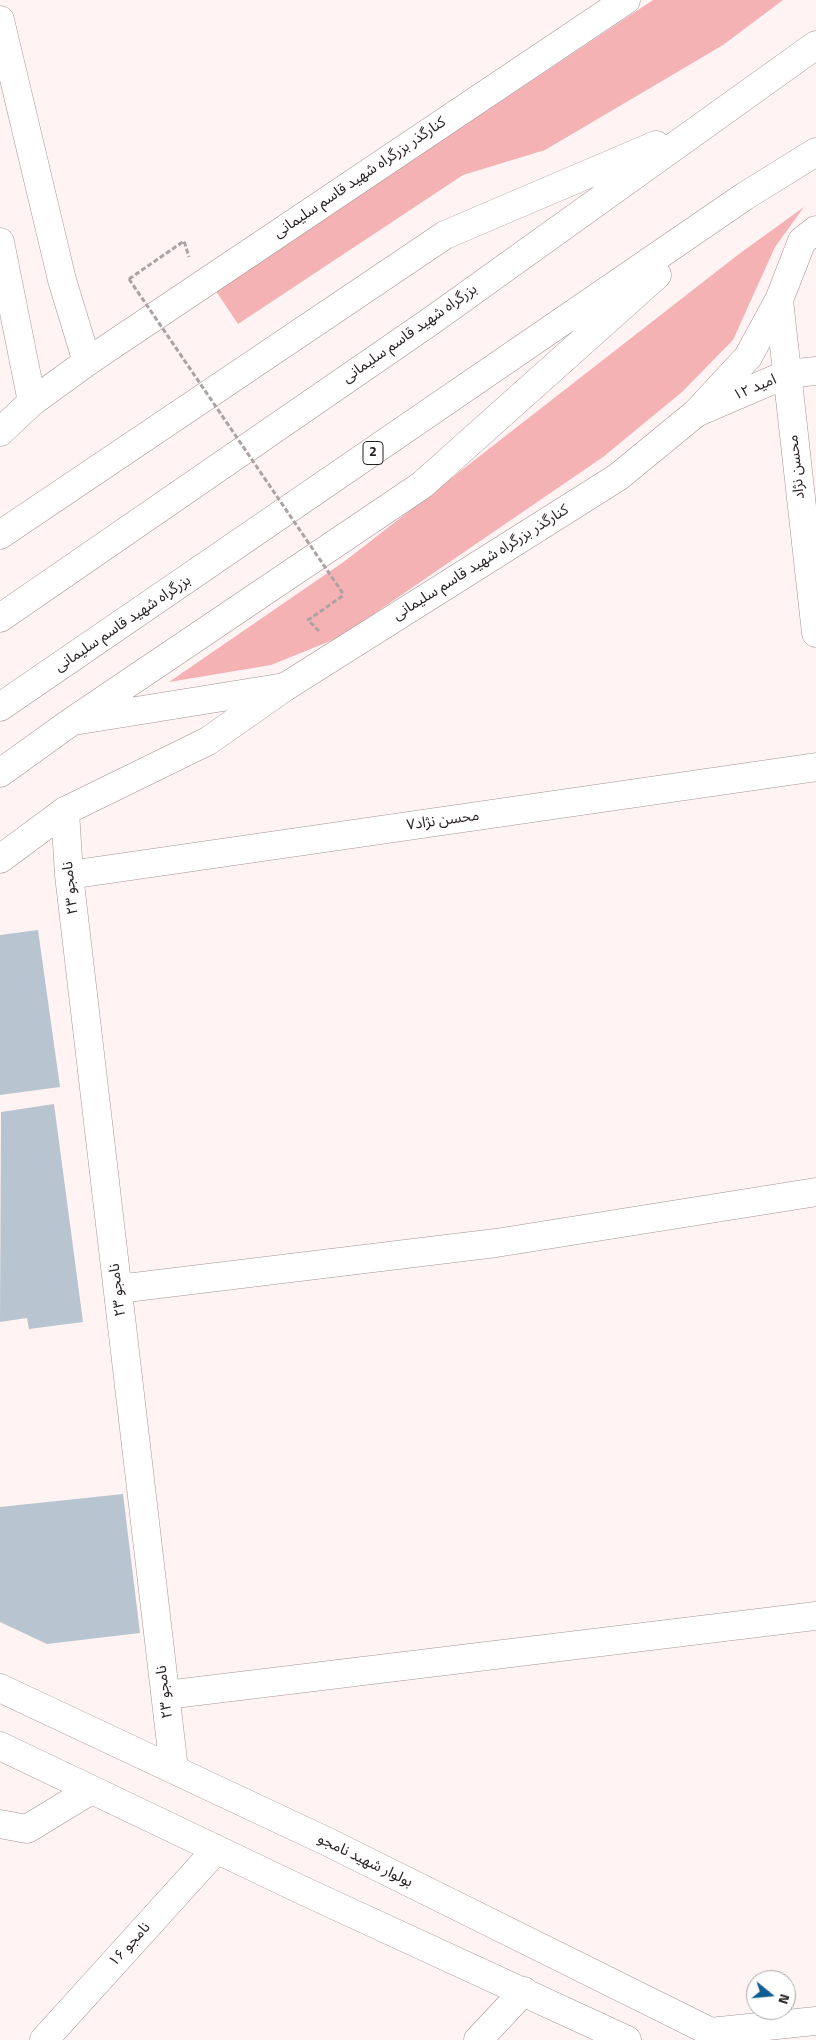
<!DOCTYPE html>
<meta charset="utf-8">
<style>
body{margin:0}
#map{position:relative;width:816px;height:2040px;overflow:hidden;background:#fff3f3;font-family:"Titillium Web",sans-serif}
canvas{display:block}
.north{position:absolute;left:746px;top:1970px;width:50px;height:50px;box-sizing:border-box;background:#fff;border:1px solid #a8a5a6;border-radius:50%;rotate:107deg;font-size:14px;font-weight:700;line-height:20px;text-align:center;color:#261f20}
.north::after{content:'';display:block;margin:auto;width:18px;height:22px;background:#105e91;clip-path:polygon(50% 0,100% 100%,50% 72%,0 100%)}
</style>
<div id="map">
<canvas width="816" height="2040"></canvas>
<div class="north">N</div>
</div>
<script>
const ctx = document.querySelector('canvas').getContext('2d');
ctx.lineJoin = 'round';
function fillPath(path, color) { ctx.fillStyle = color; ctx.fill(path, 'evenodd'); }
const shape = rows => new Path2D(rows.map(r => 'M' + r).join(''));
function stroke(path, color, width, dash) { ctx.strokeStyle = color; ctx.lineWidth = width; ctx.lineCap = dash ? 'butt' : 'round'; ctx.setLineDash(dash || []); ctx.stroke(path); }
function write(font, color, halo, rows, align = 'center') {
  ctx.font = font + ' "Titillium Web","Noto Sans Arabic",sans-serif'; ctx.lineWidth = 4; ctx.setLineDash([]); ctx.textBaseline = 'middle'; ctx.strokeStyle = halo; ctx.fillStyle = color; for (const [text, x, y, turn = 0] of rows) {
    ctx.save(); ctx.translate(x, y); ctx.rotate((+turn || 0) * Math.PI / 180); ctx.textAlign = isNaN(turn) ? turn : align; if (halo) ctx.strokeText(text, 0, 0); ctx.fillText(text, 0, 0); ctx.restore();
  }
}
fillPath(shape([
 [653,0,783,0,723,45,545,150,463,175,238,324,216,291],
 [804,207,775,247,733,340,682,392,603,457,340,637,271,665,169,682,345,561,739,254]
]), '#f5b2b4');
fillPath(shape([
 [38,930,60,1087,0,1095,0,935],
 [54,1104,83,1322,29,1329,27,1318,0,1322,1,1112],
 [123,1494,140,1633,47,1644,0,1622,0,1507]
]), '#b8c5d0');
const minor = shape([
 [0,20,62,280,87,362],
 [0,242,32,402],
 [779,300,816,633],
 [696,413,787,374,816,371],
 [65,811,69,875,174,1769],
 [0,859,65,811],
 [69,875,816,767],
 [118,1289,496,1243,816,1192],
 [0,1688,330,1843,727,2040],
 [166,1695,816,1616],
 [0,1746,306,1892,627,2040],
 [0,1824,27,1829,91,1790],
 [710,2032,816,2021],
 [44,2040,216,1850],
 [478,2040,524,1991]
]);
const major = shape([
 [0,432,32,402,87,362,626,0],
 [65,811,208,741,285,687,618,477,696,413,748,357,779,300,802,241,816,230]
]);
const highway = shape([
 [0,535,445,235,656,145],
 [0,618,431,321,816,45],
 [0,707,745,196,816,152],
 [80,720,285,687],
 [0,773,71,722,422,485,657,275]
]);
stroke(minor, '#a59494', 29);
stroke(major, '#a59494', 29);
stroke(highway, '#a59494', 29);
stroke(shape([
 [129,279,184,241,189,257],
 [319,631,308,620,344,595]
]), '#aca2a2', 3, [5, 2.5]);
stroke(minor, '#fff', 28);
stroke(major, '#fff', 28);
stroke(highway, '#fff', 28);
stroke(shape([
 [129,279,344,595]
]), '#aca2a2', 3, [5, 2.5]);
for (const [x, y, w] of [
 [373,453,20]
]) { const box = new Path2D(); box.roundRect(x - w / 2, y - 11.5, w, 23, 4); ctx.fillStyle = '#fff'; ctx.fill(box); stroke(box, '#261f20', 1); }
write('bold 14px', '#261f20', null, [
 ["2",373,453]
]);
write('15px', '#261f20', '#fff', [
 ["کنارگذر بزرگراه شهید قاسم سلیمانی",360,178,-34],
 ["بزرگراه شهید قاسم سلیمانی",410,334,-35],
 ["امید ۱۲",755,388,-23],
 ["محسن نژاد",797,467,-96],
 ["کنارگذر بزرگراه شهید قاسم سلیمانی",481,563,-32],
 ["بزرگراه شهید قاسم سلیمانی",123,624,-34],
 ["محسن نژاد۷",443,821,-8],
 ["نامجو ۲۳",71,888,-96],
 ["نامجو ۲۳",118,1290,-97],
 ["نامجو ۲۳",165,1692,-97],
 ["بولوار شهید نامجو",365,1861,26],
 ["نامجو ۱۶",130,1945,-48]
]);
</script>
